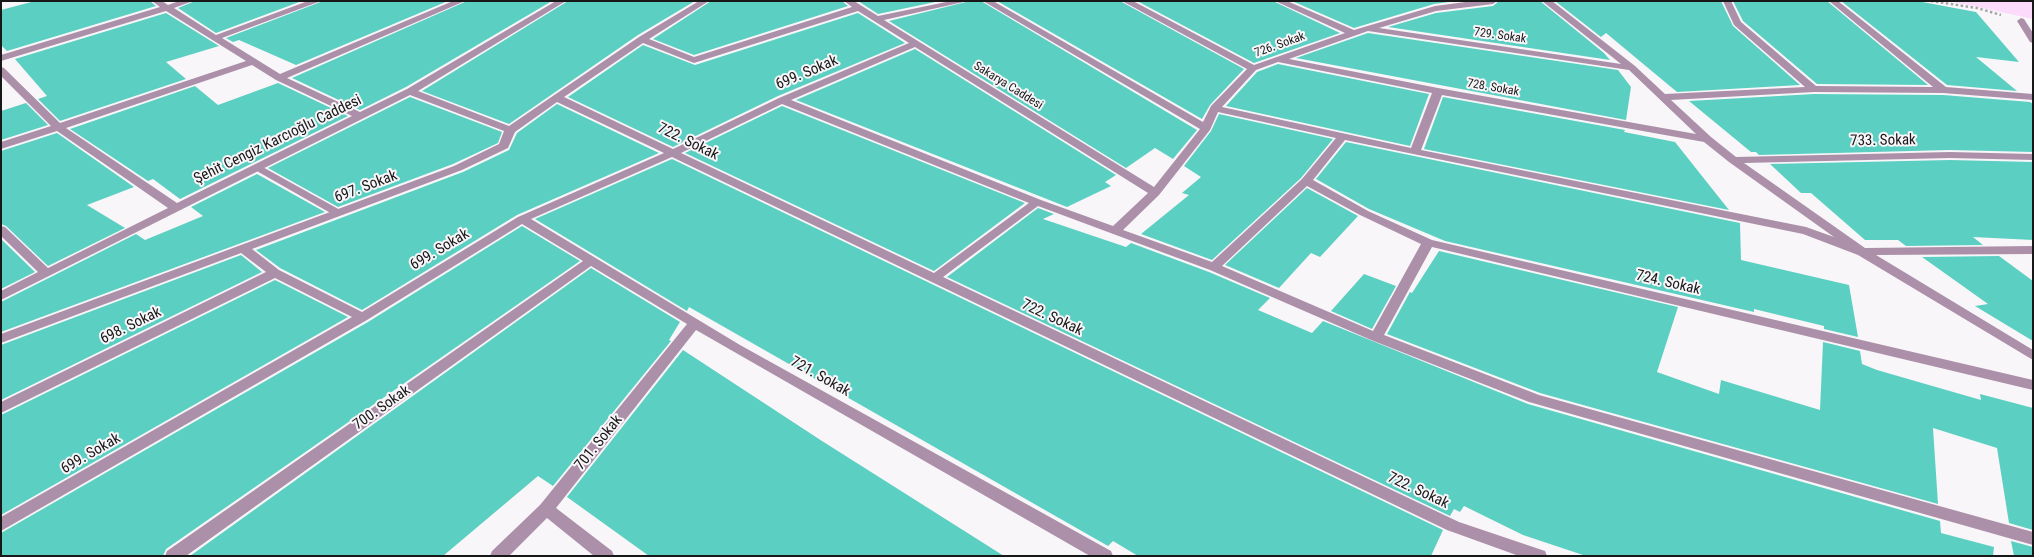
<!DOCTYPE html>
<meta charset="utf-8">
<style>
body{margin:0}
#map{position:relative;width:2034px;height:557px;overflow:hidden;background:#f9f6f9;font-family:"Roboto Condensed",sans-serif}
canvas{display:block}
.frame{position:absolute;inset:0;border:2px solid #191819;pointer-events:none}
</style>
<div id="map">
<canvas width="2034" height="557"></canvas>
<div class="frame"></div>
</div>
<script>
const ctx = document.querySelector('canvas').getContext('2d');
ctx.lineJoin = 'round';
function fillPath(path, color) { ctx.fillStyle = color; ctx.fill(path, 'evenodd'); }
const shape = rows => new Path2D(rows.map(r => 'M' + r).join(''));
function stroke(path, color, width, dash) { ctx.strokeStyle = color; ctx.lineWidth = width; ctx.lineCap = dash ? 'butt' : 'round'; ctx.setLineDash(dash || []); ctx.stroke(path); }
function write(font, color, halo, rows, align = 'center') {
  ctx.font = font + ' "Roboto Condensed",sans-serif'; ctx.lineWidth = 4; ctx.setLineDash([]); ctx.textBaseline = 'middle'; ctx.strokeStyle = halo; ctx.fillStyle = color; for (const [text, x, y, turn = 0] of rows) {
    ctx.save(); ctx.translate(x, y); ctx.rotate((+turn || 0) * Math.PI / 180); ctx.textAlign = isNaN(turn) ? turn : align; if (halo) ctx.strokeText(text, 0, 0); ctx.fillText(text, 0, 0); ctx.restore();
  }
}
fillPath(shape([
 [1946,1,2033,1,2033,19,1969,5]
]), '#fcdafb');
fillPath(shape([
 [35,1,150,1,156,6,7,51,1,45,1,10],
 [195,1,302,1,216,33,178,8],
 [323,1,448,1,296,65,239,40,233,42,226,38],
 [467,1,552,1,406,87,360,110,292,78],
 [568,1,695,1,638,35,509,124,422,91],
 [711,1,842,1,848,6,694,55,653,39],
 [858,1,940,1,878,14],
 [970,1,981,1,1197,130,1173,159,1155,148,1126,168,889,21],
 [997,1,1120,1,1244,69,1210,105,1202,119],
 [1137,1,1273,1,1340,33,1254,63],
 [1292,1,1457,1,1434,4,1354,28],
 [1499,1,1540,1,1604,53,1610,60,1388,27,1436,13,1493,6],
 [1555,1,1721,1,1733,26,1800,85,1677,92,1606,33,1601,37],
 [1733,1,1827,1,1928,85,1817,84,1743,21],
 [1841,1,1917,1,1976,12,2019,62,1976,57,2017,91,1947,85],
 [166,13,219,46,166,62,186,79,60,121,38,99,47,96,15,59],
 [858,13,905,43,778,96,673,147,568,97,643,45,695,65],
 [1368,33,1618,70,1631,87,1626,120,1296,58],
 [915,49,1116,175,1105,182,1111,186,1067,207,796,100],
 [1278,64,1429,94,1410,146,1226,106,1257,72],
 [278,83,348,116,180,199,153,179,148,181,70,129,195,86,218,105],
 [1814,94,1943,95,2030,102,2033,104,2033,152,1950,150,1759,155,1756,152,1751,152,1689,101],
 [410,97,502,132,498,143,453,164,338,207,268,168],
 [1443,97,1625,130,1624,132,1675,142,1729,210,1424,149],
 [26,103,48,125,1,140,1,111],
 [557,104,659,153,517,215,362,310,280,268,256,250,463,172,509,150,517,133],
 [782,106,1025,203,934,271,685,153],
 [1219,114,1333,139,1301,178,1212,260,1141,234,1189,195,1182,193,1201,177,1184,166,1211,131],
 [57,133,134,187,87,205,125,228,48,266,6,226,1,224,1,151],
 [1346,142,1740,223,1741,260,1849,285,1858,337,1824,329,1824,326,1754,309,1754,312,1445,241,1369,209,1316,179],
 [672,159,1443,530,1431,556,1138,556,1113,541,1108,546,689,307,687,311,535,219],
 [1950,160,2033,162,2033,240,1973,237,1983,245,1906,246,1898,240,1865,240,1811,193,1801,193,1770,164],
 [257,174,325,212,1,332,1,302,136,234,145,240,203,216,191,207],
 [1307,188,1358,216,1320,257,1311,253,1279,288,1225,265],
 [1038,208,1054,214,1043,219,1126,247,1131,243,1209,272,1270,298,1258,310,1312,333,1323,321,1528,404,1940,521,1941,533,1994,547,1993,556,1586,556,1523,535,1464,506,1460,512,1454,509,1450,516,947,277],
 [522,226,580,261,166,549,163,556,1,556,1,533,368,322],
 [1,239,35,272,1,289],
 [1439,251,1678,307,1657,372,1719,394,1721,380,1820,410,1823,342,1860,351,1862,364,1877,370,1981,400,1980,394,2033,408,2033,530,2009,523,1997,448,1933,428,1938,504,1540,393,1387,334,1410,292,1412,293],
 [241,255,262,272,1,400,1,345],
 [1999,256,2033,281,2033,341,1975,306,1988,304,1922,257],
 [591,268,680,322,669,340,671,341,553,486,538,476,443,556,190,556],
 [1364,274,1396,286,1372,329,1331,311],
 [275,280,348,317,1,515,1,415],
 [683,350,822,441,1004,556,649,556,567,497],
 [2011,541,2033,547,2033,556,2014,556]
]), '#5bd0c2');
stroke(shape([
 [1931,1,1977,8,2001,15]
]), '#a7a4a7', 2.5, [2.5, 2.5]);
fillPath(shape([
 [259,165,342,211,344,213,342,215,334,215,255,170,254,168,259,165]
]), '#ac90aa');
fillPath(shape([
 [152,1,162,1,168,5,179,1,193,1,174,8,216,35,308,1,321,1,222,38,280,74,453,1,465,1,287,78,360,112,407,89,556,1,566,1,418,91,509,126,639,37,699,1,709,1,649,39,694,57,852,7,844,1,854,1,878,16,951,1,968,1,884,20,1154,187,1200,129,983,1,993,1,1203,122,1211,106,1247,69,1122,1,1133,1,1254,65,1345,33,1275,1,1287,1,1354,30,1435,6,1473,1,1497,1,1493,4,1436,11,1379,28,1621,64,1542,1,1552,1,1635,66,1665,94,1805,87,1734,25,1723,1,1731,1,1741,22,1816,86,1933,87,1829,1,1838,1,1946,87,2033,94,2033,100,1943,93,1814,92,1671,100,1711,137,1736,157,1950,152,2033,154,2033,160,1950,158,1744,163,1865,248,2033,246,2033,254,1876,255,2033,350,2033,360,1858,255,1803,234,1345,140,1313,180,1368,211,1432,240,2033,380,2033,390,1432,247,1384,335,1539,395,2033,532,2033,545,1529,402,1371,340,1210,270,1038,206,943,277,1459,522,1545,551,1547,556,1519,556,1447,530,672,157,531,219,740,345,1111,551,1113,556,1090,556,696,330,556,508,612,551,614,556,594,556,547,518,509,556,490,556,492,551,540,505,687,324,591,266,186,556,165,556,167,551,583,261,522,224,367,320,1,531,1,517,352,317,275,278,1,413,1,402,266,272,241,253,1,343,1,334,454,166,499,144,504,131,410,95,1,300,1,291,38,272,1,236,1,226,5,227,48,268,168,208,57,131,1,149,1,142,51,126,1,76,1,67,4,68,60,123,246,61,166,11,1,61,1,55,160,7,152,1],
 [858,11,909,43,779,98,673,149,564,97,643,43,694,63,858,11],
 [1368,31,1629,70,1696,134,1438,88,1289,59,1368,31],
 [915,47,1148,193,1113,226,1041,200,791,100,915,47],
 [1278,62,1432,93,1411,148,1222,107,1256,70,1278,62],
 [252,65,276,80,352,116,177,203,66,128,252,65],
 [1442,95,1704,142,1729,162,1834,237,1806,227,1421,150,1442,95],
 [557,102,664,153,518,217,362,312,279,270,252,249,462,170,508,148,515,132,557,102],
 [782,104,1029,203,934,273,681,153,782,104],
 [1218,112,1336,138,1302,179,1212,262,1123,230,1159,195,1210,130,1218,112],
 [1307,186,1360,215,1421,244,1373,331,1222,266,1307,186],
 [2021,18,2024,19,2033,33,2033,43,2030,42,2017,21,2021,18]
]), '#ac90aa');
write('12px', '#191819', '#f9f6f9', [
 ["729. Sokak",1500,36,8],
 ["726. Sokak",1280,45,-20],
 ["Sakarya Caddesi",1008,86,32],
 ["728. Sokak",1493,88,10]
]);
write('15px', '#191819', '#f9f6f9', [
 ["699. Sokak",807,73,-23],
 ["Şehit Cengiz Karcıoğlu Caddesi",278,140,-26],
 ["733. Sokak",1883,141,-1],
 ["722. Sokak",688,142,26],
 ["697. Sokak",366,187,-21],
 ["699. Sokak",440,250,-31],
 ["724. Sokak",1668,283,13],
 ["722. Sokak",1052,318,25],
 ["698. Sokak",131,326,-26],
 ["721. Sokak",820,377,29],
 ["700. Sokak",382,408,-35],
 ["701. Sokak",599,443,-51],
 ["699. Sokak",91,454,-30],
 ["722. Sokak",1418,491,25]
]);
</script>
